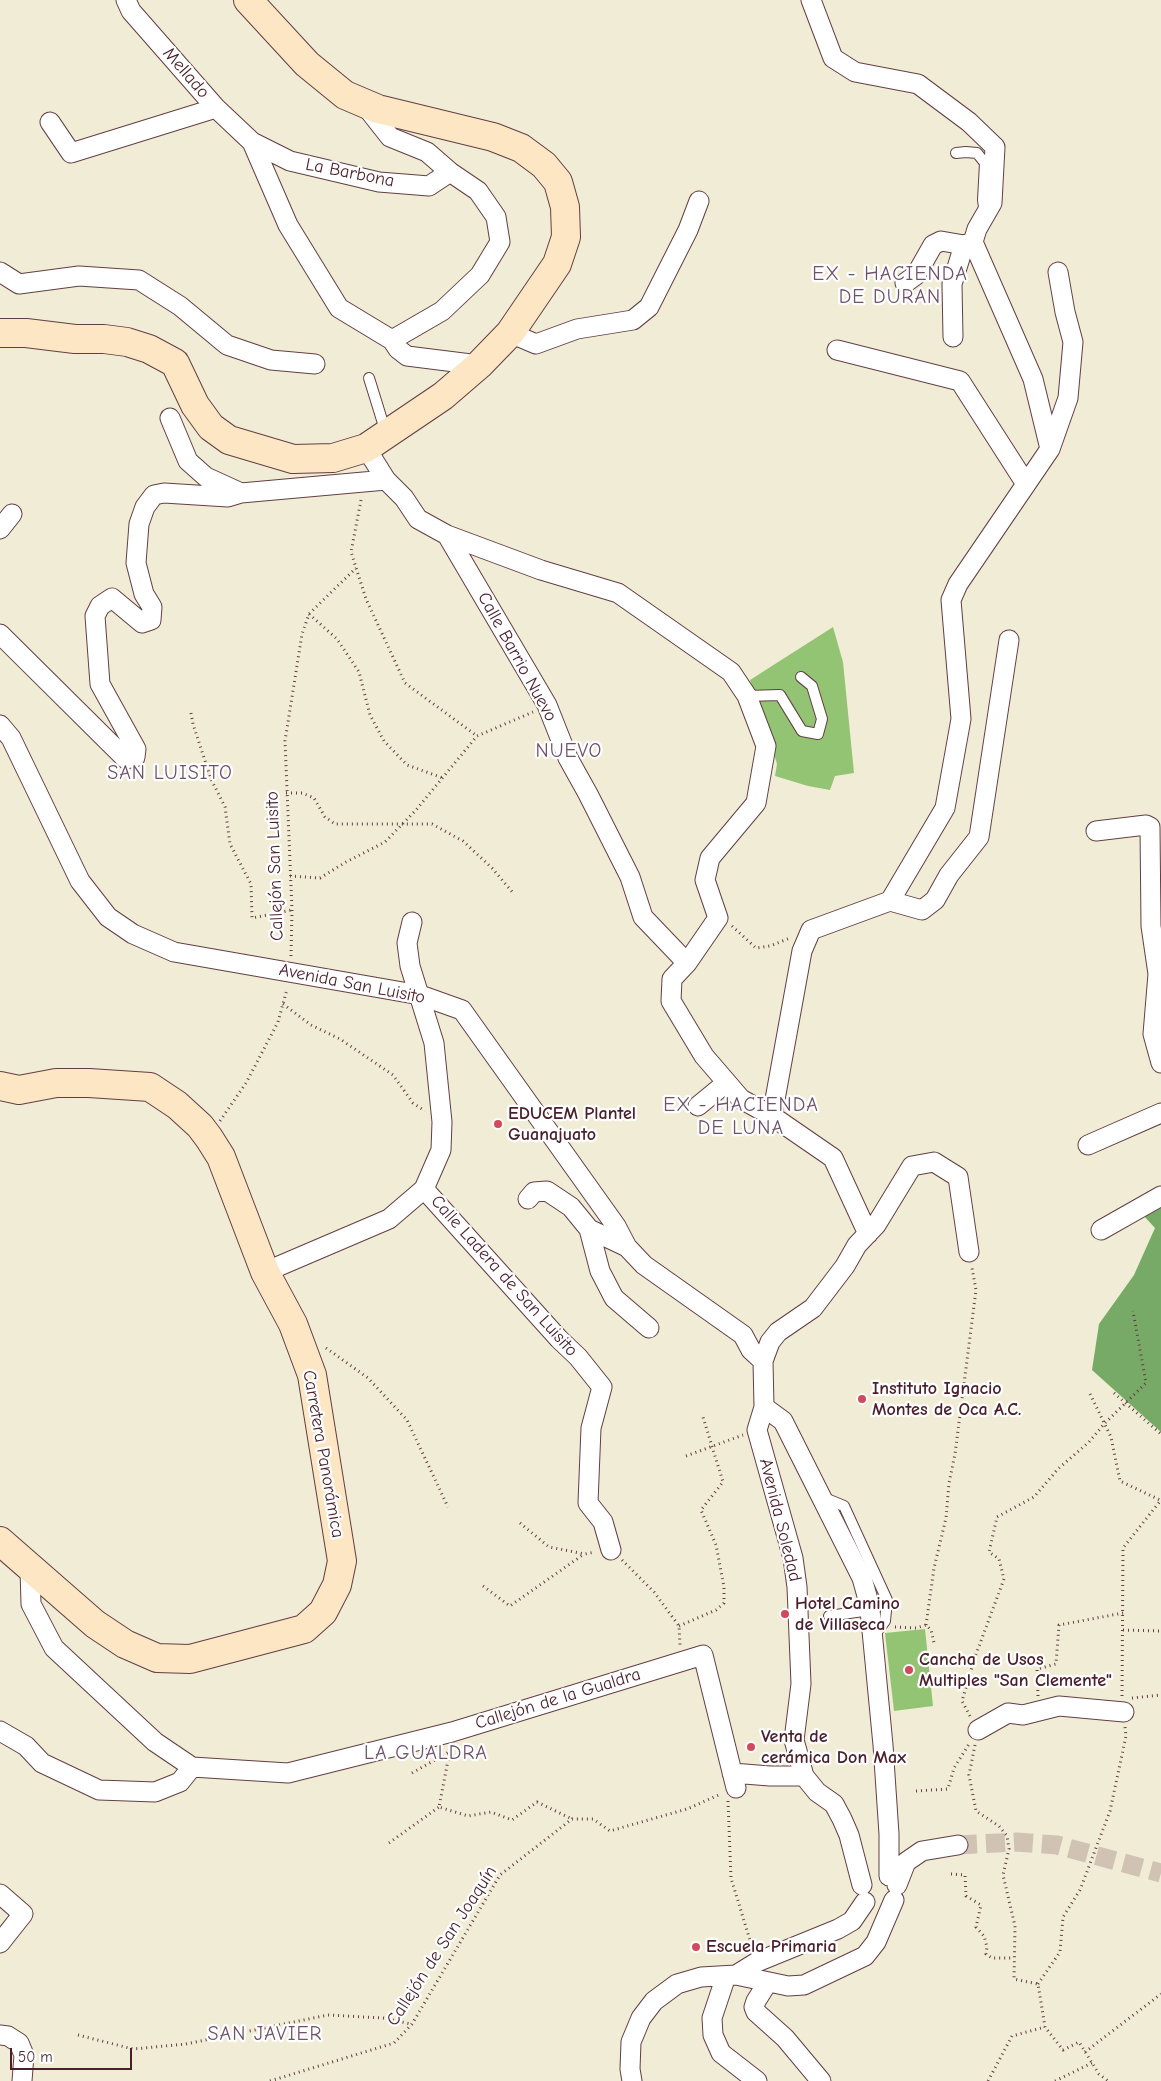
<!DOCTYPE html>
<meta charset="utf-8">
<style>
body{margin:0}
#map{position:relative;width:1161px;height:2081px;overflow:hidden;background:#f1ecd5;font-family:"Comic Neue",sans-serif}
canvas{display:block}
.scale{position:absolute;left:10px;top:2048px;width:122px;height:22px;box-sizing:border-box;border:2px solid #4a1f2b;border-top:0;padding-left:6px;font-size:15px;line-height:18px;white-space:nowrap;color:#4a1f2b;-webkit-text-stroke:4px #fff;paint-order:stroke}
</style>
<div id="map">
<canvas width="1161" height="2081"></canvas>
<div class="scale">50 m</div>
</div>
<script>
const ctx = document.querySelector('canvas').getContext('2d');
ctx.lineJoin = 'round';
function fillPath(path, color) { ctx.fillStyle = color; ctx.fill(path, 'evenodd'); }
const shape = rows => new Path2D(rows.map(r => 'M' + r).join(''));
function stroke(path, color, width, dash) { ctx.strokeStyle = color; ctx.lineWidth = width; ctx.lineCap = dash ? 'butt' : 'round'; ctx.setLineDash(dash || []); ctx.stroke(path); }
function write(font, color, halo, rows, align = 'center') {
  ctx.font = font + ' "Comic Neue",sans-serif'; ctx.lineWidth = 4.5; ctx.setLineDash([]); ctx.textBaseline = 'middle'; ctx.strokeStyle = halo; ctx.fillStyle = color; for (const [text, x, y, turn = 0] of rows) {
    ctx.save(); ctx.translate(x, y); ctx.rotate((+turn || 0) * Math.PI / 180); ctx.textAlign = isNaN(turn) ? turn : align; if (halo) ctx.strokeText(text, 0, 0); ctx.fillText(text, 0, 0); ctx.restore();
  }
}
fillPath(shape([
 [833,627,843,662,854,773,835,776,830,790,808,786,775,776,777,764,750,680],
 [925,1629,933,1706,894,1711,885,1633]
]), '#93c474');
fillPath(shape([
 [1161,1204,1161,1432,1092,1370,1099,1324,1134,1275,1155,1228,1143,1215]
]), '#76aa66');
stroke(shape([
 [958,1845,1017,1842,1057,1845,1161,1873]
]), '#d0c3b3', 19, [19, 9]);
const lane = shape([
 [956,153,966,152,977,153,985,163,983,200,985,214],
 [369,378,386,433],
 [747,696,780,695,802,731,818,734,822,719,812,686,801,677],
 [822,1497,844,1506,887,1600,885,1621,873,1637],
 [829,1616,870,1610]
]);
const street = shape([
 [126,0,131,11,216,108,252,142,290,161,379,182,429,186,450,172],
 [811,0,833,58,855,72,918,84,969,122,995,147,992,203,977,229,973,242,1033,379,1050,449],
 [364,104,390,137,427,152,450,172,478,191,496,217,500,242,480,275,442,311,392,340],
 [50,122,71,153,216,108],
 [252,142,288,225,339,308,392,340,398,349,407,356,479,365],
 [0,272,19,284,79,276,139,280,180,306,227,345,271,360,315,364],
 [905,283,916,275,933,245,941,241,964,245,973,242],
 [510,333,536,344,577,329,633,320,649,307,688,230,699,201],
 [953,337,952,284,964,245],
 [837,350,960,381,1026,484],
 [170,418,188,461,206,477,241,493,386,480],
 [366,448,386,480,404,498,418,519,447,535,541,570,618,593,731,672,747,696,766,746,756,803,710,858,705,880,718,918,687,963,672,979,671,1001,704,1056,741,1099,772,1116,833,1158,868,1234],
 [0,529,12,514],
 [447,535,547,705,568,758,588,794,630,877,643,917,687,963],
 [0,634,126,759,135,757,136,749,100,684,95,616,100,606,112,598,142,623,151,620,152,607,144,594,136,563,139,524,145,507,154,495,164,493,228,497,241,493],
 [0,725,11,738,80,881,108,917,133,934,174,952,420,995,462,1010,616,1226,627,1247,644,1265,743,1335,751,1350,763,1361],
 [1096,831,1146,825,1150,827,1151,926,1158,974,1153,1034,1161,1063],
 [890,901,922,910,935,900,949,875,979,837,1009,640],
 [698,1106,726,1083],
 [772,1116,802,951,811,930,890,901,945,808,961,719,951,600,958,584,1050,449,1068,398,1073,342,1065,312,1058,272],
 [1088,1145,1161,1113],
 [424,1189,559,1339,578,1357,602,1387,591,1428,588,1503,603,1522,611,1550],
 [528,1199,534,1192,547,1191,571,1207,589,1229,627,1247],
 [589,1229,600,1271,614,1298,649,1328],
 [1101,1230,1161,1196],
 [265,1272,389,1219,424,1189,441,1150,442,1122,434,1043,410,966,407,943,412,922],
 [764,1407,783,1421,862,1578,867,1596,870,1610,883,1745,889,1834,889,1876],
 [30,1569,31,1604,54,1648,155,1742,192,1767,288,1773,452,1732,703,1655,736,1788],
 [978,1730,1008,1713,1023,1715,1059,1706,1124,1712],
 [0,1731,26,1746,42,1763,99,1790,155,1792,180,1782,192,1767],
 [732,1773,770,1776,804,1776],
 [862,1885,849,1835,842,1819,834,1804,817,1792,804,1776,794,1740,801,1684,797,1587,793,1558,757,1430,764,1407,763,1361,770,1342,778,1332,813,1308,845,1266,857,1245,876,1225,912,1166,934,1162,958,1177,969,1252],
 [897,1885,906,1862,922,1851,958,1845],
 [0,1894,23,1914,0,1943],
 [736,1975,757,1962,838,1929,852,1921,865,1902],
 [726,1976,712,2018,713,2035,721,2053,757,2081],
 [768,1982,756,2001,754,2007,756,2012,785,2038,821,2081],
 [0,2035,8,2036,19,2043,24,2055,22,2081],
 [632,2081,630,2069,631,2042,641,2018,654,2001,677,1984,701,1977,736,1975,788,1986,804,1985,865,1956,876,1942,894,1900]
]);
const secondary = shape([
 [0,333,26,333,75,339,104,339,127,342,149,349,175,363,195,405,211,427,229,440,293,459,333,458,366,448,443,396,479,365,510,333,557,264,566,237,565,207,558,182,544,165,521,148,493,137,378,109,345,95,307,64,248,0],
 [0,1086,19,1090,56,1083,89,1083,150,1087,177,1105,200,1126,209,1138,221,1157,265,1272,293,1324,312,1375,342,1561,337,1585,323,1612,304,1629,190,1659,157,1658,125,1644,95,1624,0,1541]
]);
stroke(lane, '#633e44', 12);
stroke(street, '#633e44', 21);
stroke(secondary, '#633e44', 30);
stroke(shape([
 [361,500,351,552,366,599,405,683,477,736],
 [309,614,337,639,359,672,370,715,384,741,407,765,443,778],
 [191,713,193,724,211,779,225,807,230,844,251,884,252,918,292,910],
 [286,793,302,793,314,798,325,817,335,824,432,824,463,841,492,868,514,894],
 [290,876,320,878,346,862,385,842,416,810,477,736,533,712],
 [732,926,756,948,770,946,790,938],
 [291,956,292,910,285,741,302,634,309,614,356,568],
 [283,1004,311,1025,340,1039,393,1075,413,1103,425,1111],
 [220,1121,246,1083,278,1022,287,989],
 [326,1348,368,1378,407,1420,448,1507],
 [1114,1393,1161,1434],
 [1090,1394,1111,1437,1120,1481,1160,1500],
 [686,1456,743,1435],
 [520,1523,549,1547,585,1554,595,1552],
 [622,1560,654,1592,679,1626,680,1645],
 [483,1586,510,1606,584,1554],
 [926,1625,934,1568,946,1518,949,1483,955,1454,976,1290,972,1268],
 [679,1626,716,1610,724,1603,724,1587,716,1545,701,1510,723,1482,703,1417],
 [895,1627,916,1628,926,1625,931,1630,934,1643],
 [1123,1630,1161,1631],
 [1038,1696,1037,1669,1056,1664,1059,1625,1123,1613],
 [1122,1696,1123,1548,1161,1500],
 [1132,1698,1161,1695],
 [970,1716,962,1701,975,1657,1004,1579,999,1559,989,1552,997,1517,1034,1497,1058,1469,1089,1442,1105,1423,1146,1383,1133,1311],
 [975,1745,969,1775,976,1811,999,1826,1007,1836,1009,1849,1003,1875,1015,1926,1014,1979,1038,1984,1045,2027,1063,2050,1079,2042,1099,2074,1108,2081],
 [450,1750,439,1807,468,1816,491,1812,512,1820,537,1802,572,1819],
 [412,1773,449,1752],
 [916,1791,948,1789,954,1768,969,1744],
 [728,1801,731,1878,752,1947],
 [389,1843,439,1807],
 [951,1874,965,1875,966,1896,981,1905,976,1927,984,1936,987,1947,986,1954,992,1958,1014,1958],
 [1038,1984,1060,1952,1063,1917,1080,1890,1110,1811,1126,1736,1125,1727],
 [78,2035,133,2049,186,2044,328,2015,383,2018,411,2024],
 [1085,2052,1161,1994],
 [270,2081,394,2043,412,2024,500,1875,572,1819,593,1819,610,1831,687,1809,721,1794],
 [988,2081,1012,2036,1045,2027],
 [1055,2081,1092,2063]
]), '#633e44', 3, [1, 4]);
stroke(lane, '#fff', 10);
stroke(street, '#fff', 19);
stroke(secondary, '#fce6c4', 28);
for (const [x, y, r, color] of [
 [498,1124,5,"#d1495b"],
 [862,1399,5,"#d1495b"],
 [785,1614,5,"#d1495b"],
 [909,1670,5,"#d1495b"],
 [751,1747,5,"#d1495b"],
 [696,1947,5,"#d1495b"]
]) { const dot = new Path2D(); dot.arc(x, y, r, 0, 2 * Math.PI); ctx.fillStyle = color; ctx.fill(dot); stroke(dot, '#fff', 2); }
write('18px', '#4a1f2b', '#fff', [
 ["Mellado",186,73,49],
 ["La Barbona",350,173,11],
 ["Calle Barrio Nuevo",517,657,61],
 ["Callejón San Luisito",275,866,-92],
 ["Avenida San Luisito",352,984,11],
 ["Calle Ladera de San Luisito",504,1276,48],
 ["Carretera Panorámica",323,1454,80],
 ["Avenida Soledad",780,1520,76],
 ["Callejón de la Gualdra",558,1699,-17],
 ["Callejón de San Joaquín",442,1946,-57]
]);
write('bold 18px', '#4a1f2b', '#fff', [
 ["EDUCEM Plantel",508,1114],
 ["Guanajuato",508,1135],
 ["Instituto Ignacio",872,1389],
 ["Montes de Oca A.C.",872,1410],
 ["Hotel Camino",795,1604],
 ["de Villaseca",795,1625],
 ["Cancha de Usos",919,1660],
 ["Multiples \"San Clemente\"",919,1681],
 ["Venta de",761,1737],
 ["cerámica Don Max",761,1758],
 ["Escuela Primaria",706,1947]
], 'left');
ctx.letterSpacing = '1px';
write('20px', '#70516c', '#fff', [
 ["EX - HACIENDA",890,274],
 ["DE DURAN",890,297],
 ["NUEVO",569,751],
 ["SAN LUISITO",170,773],
 ["EX - HACIENDA",741,1105],
 ["DE LUNA",741,1128],
 ["LA GUALDRA",426,1753],
 ["SAN JAVIER",265,2034]
]);
ctx.letterSpacing = '0px';
</script>
